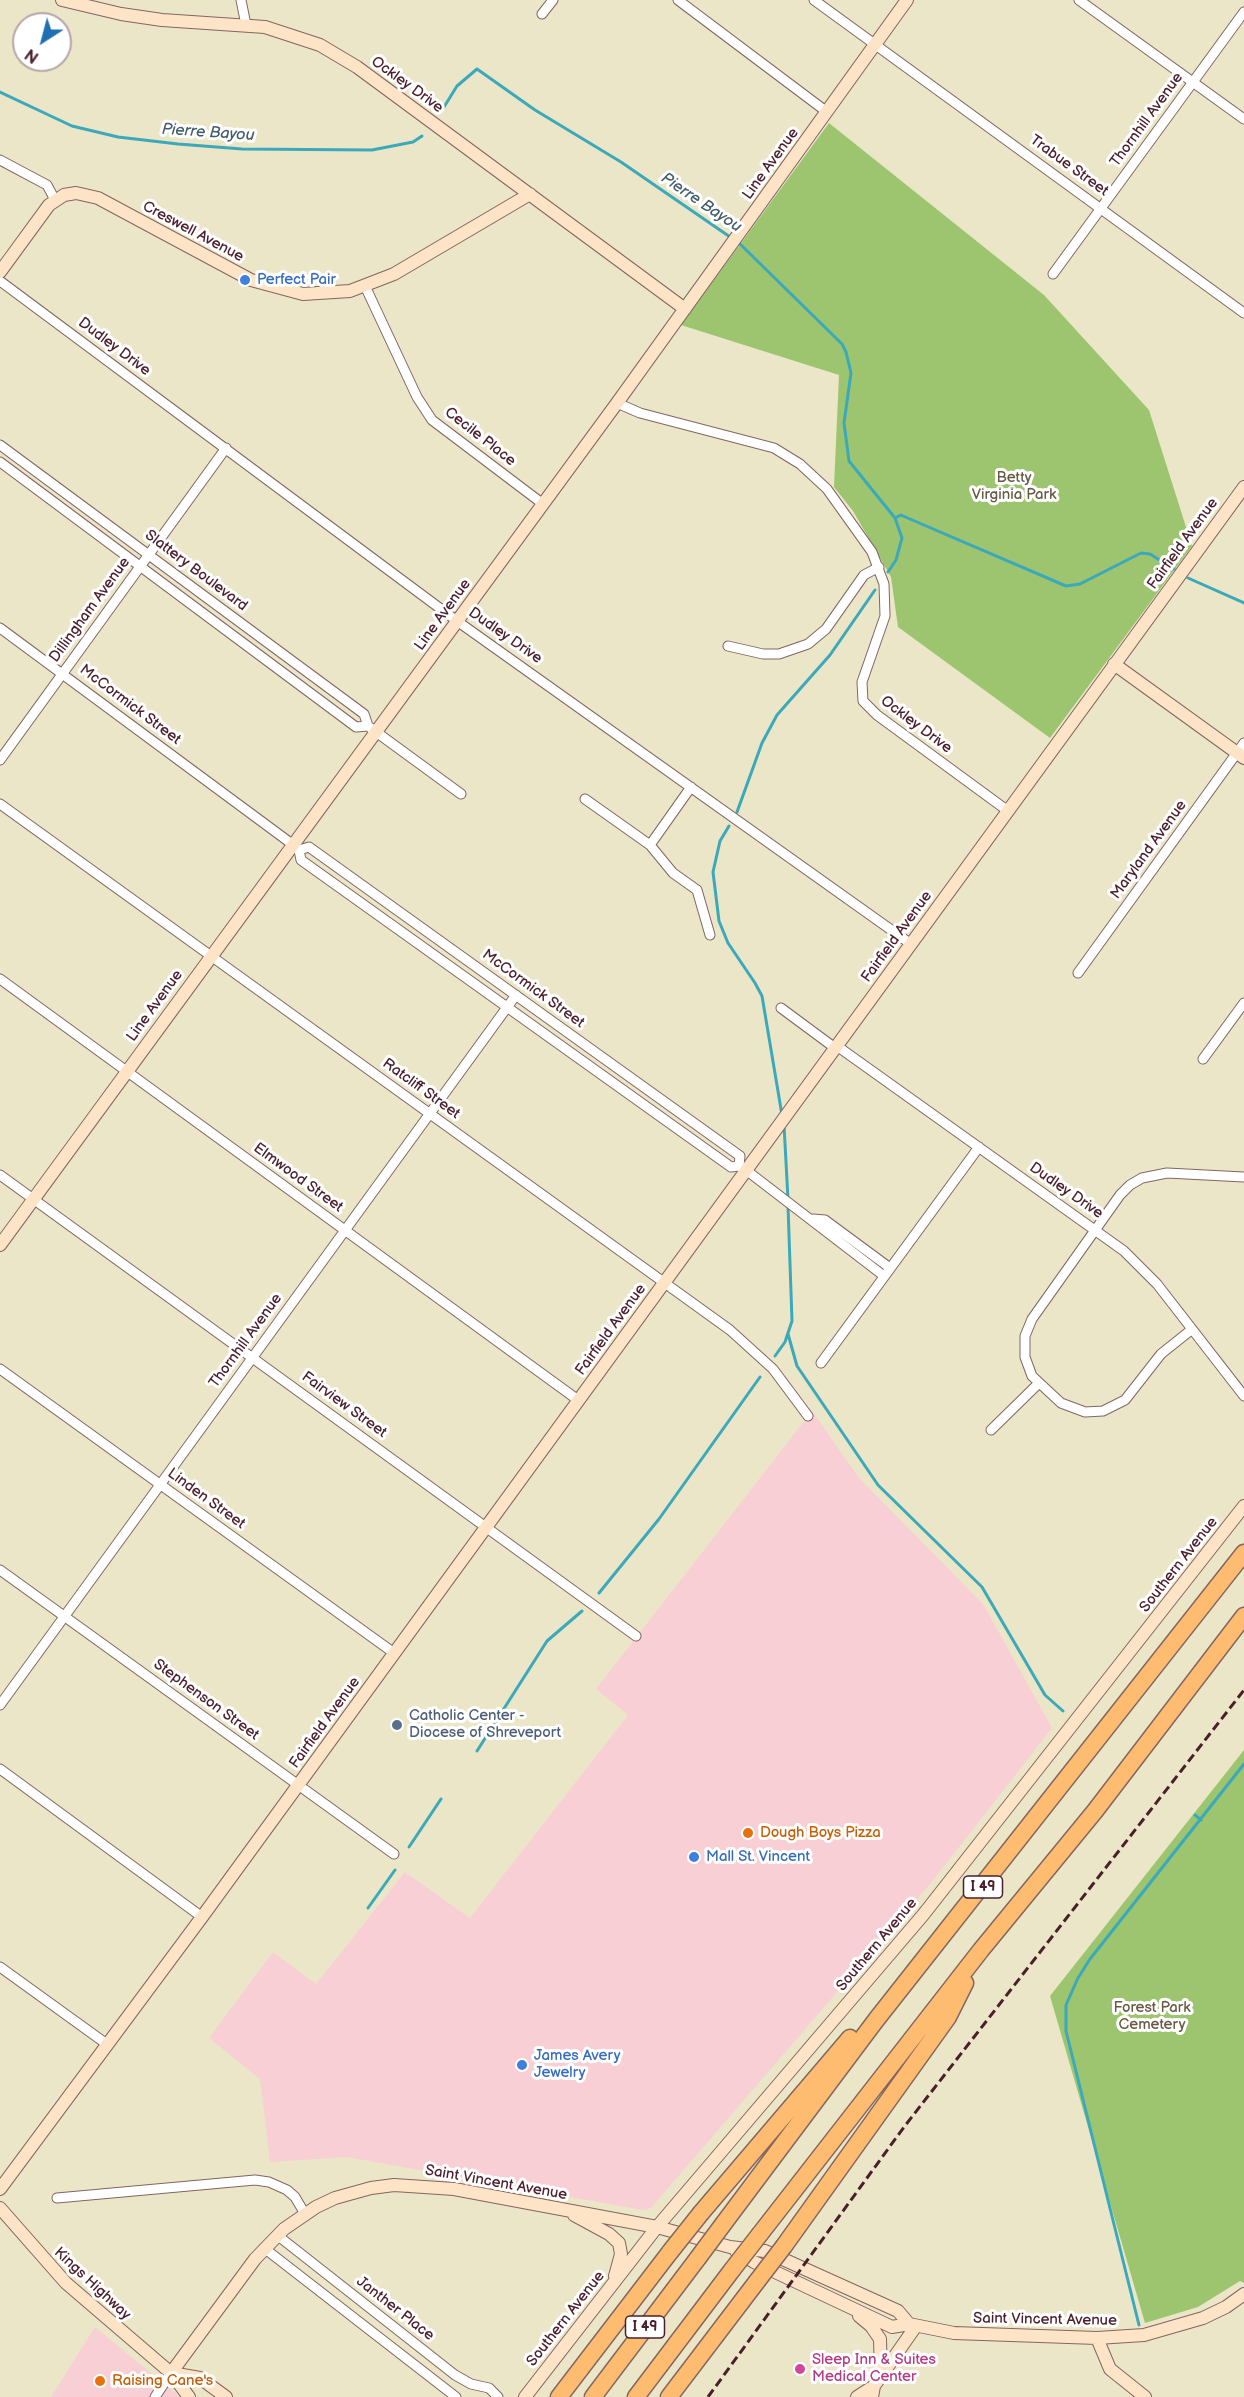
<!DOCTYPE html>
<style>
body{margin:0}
#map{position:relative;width:1244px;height:2397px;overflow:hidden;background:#ece6c8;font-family:"Balsamiq Sans",sans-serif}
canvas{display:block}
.north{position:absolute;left:12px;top:12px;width:60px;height:60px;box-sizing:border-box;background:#fff;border:2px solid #b7a5aa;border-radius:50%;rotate:216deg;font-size:16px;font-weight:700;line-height:24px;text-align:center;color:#4a1f2b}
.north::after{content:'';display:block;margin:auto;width:21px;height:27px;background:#1f6fb2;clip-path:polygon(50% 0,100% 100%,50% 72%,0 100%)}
</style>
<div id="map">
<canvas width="1244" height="2397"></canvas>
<div class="north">N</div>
</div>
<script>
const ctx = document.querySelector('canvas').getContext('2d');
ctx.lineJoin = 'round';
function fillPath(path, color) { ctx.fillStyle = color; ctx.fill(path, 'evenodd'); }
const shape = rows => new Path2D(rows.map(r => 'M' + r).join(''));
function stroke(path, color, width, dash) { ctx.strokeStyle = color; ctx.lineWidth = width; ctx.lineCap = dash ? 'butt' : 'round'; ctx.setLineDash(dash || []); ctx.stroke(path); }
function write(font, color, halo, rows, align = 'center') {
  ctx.font = font + ' "Balsamiq Sans",sans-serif'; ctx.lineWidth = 6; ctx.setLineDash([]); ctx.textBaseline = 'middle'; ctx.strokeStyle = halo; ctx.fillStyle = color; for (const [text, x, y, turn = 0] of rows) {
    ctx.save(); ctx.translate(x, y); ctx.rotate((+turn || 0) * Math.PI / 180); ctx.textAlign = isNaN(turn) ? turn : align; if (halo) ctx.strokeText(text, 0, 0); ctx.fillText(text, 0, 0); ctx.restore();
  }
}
fillPath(shape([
 [812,1411,860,1479,983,1604,1052,1728,931,1883,651,2208,643,2210,347,2157,270,2162,260,2079,209,2038,273,1952,316,1984,405,1872,470,1918,628,1715,596,1689],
 [95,2327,180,2397,51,2397]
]), '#f7cfd5');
fillPath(shape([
 [829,123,1044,295,1149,410,1192,546,1050,738,898,627,891,577,853,511,834,487,839,375,681,325],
 [1244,1750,1244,2283,1240,2281,1198,2307,1145,2323,1050,1996]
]), '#9dc570');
stroke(shape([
 [0,92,72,126,118,137,178,144,242,149,372,150,413,142,422,136],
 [444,107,457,86,477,69,535,110,621,162,733,239],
 [738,242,842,344,846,352,851,373,844,423,849,461,895,518,902,538,896,560,888,572],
 [895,518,901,515,910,519,1066,586,1080,584,1141,553,1150,554,1174,569],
 [1188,578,1244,603],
 [737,812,762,743,777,715,830,655,875,590],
 [729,826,720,841,713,872,719,921,728,943,755,983,762,996,782,1115],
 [784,1125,788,1199],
 [788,1334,797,1366,878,1485,982,1587,1045,1695,1063,1711],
 [775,1356,785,1342,792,1321,788,1206],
 [599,1593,659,1519,760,1377],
 [477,1751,547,1641,582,1611],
 [1195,1815,1201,1820],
 [409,1847,441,1799],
 [368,1908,395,1870],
 [1139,2325,1066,2031,1066,2005,1078,1978,1090,1959,1244,1764]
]), '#3ba9ba', 3);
const street = shape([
 [241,0,246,25],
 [678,0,827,112],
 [814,0,1244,313],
 [1079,0,1244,119],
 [542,14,553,0],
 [0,160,47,185,55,200],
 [1053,274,1244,12],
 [0,281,457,621,911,944],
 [365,286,417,397,432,420,543,504],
 [617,403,640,413,774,448,800,464,827,489,872,552,884,584,885,616,862,682,863,701,877,715,1008,811],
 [0,445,364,714,368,726,461,794],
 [0,462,356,727,368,726],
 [0,628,292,844,299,850,301,860,731,1167,739,1166,746,1170,884,1276],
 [728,646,763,654,779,654,808,644,826,629,864,575,879,567],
 [0,760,226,448],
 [585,799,650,845,673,873,697,890,710,935],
 [0,804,730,1330,773,1369,808,1416],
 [650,845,691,787],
 [299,850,309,847,740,1156,739,1166],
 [1078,973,1244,743],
 [0,979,578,1400],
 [781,1008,835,1048],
 [837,1046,1124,1251,1157,1284,1244,1396],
 [1203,1059,1244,1003],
 [0,1175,636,1636],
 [813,1219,825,1220,890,1268],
 [1191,1330,1161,1354,1125,1400,1103,1411,1085,1412,1061,1403,1032,1376,1025,1357,1025,1336,1032,1319,1120,1195,1130,1185,1142,1178,1167,1173,1244,1177],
 [821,1363,979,1147],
 [0,1369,394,1653],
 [991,1430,1039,1383],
 [0,1570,394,1854],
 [0,1705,516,995],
 [0,1769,202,1917],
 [0,1967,108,2045],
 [57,2198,255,2180,269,2182,287,2190,295,2197,305,2214],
 [277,2235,455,2375,471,2384,489,2388,498,2397],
 [264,2248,456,2397],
 [155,2397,171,2373]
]);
const secondary = shape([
 [62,0,121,14,162,20,265,27,320,45,357,67,685,309],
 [0,272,49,205,64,195,76,193,98,198,251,280,303,294,350,291,394,274,530,194],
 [1114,664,1244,758],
 [0,1245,617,403,907,0],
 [0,2189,202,1917,1244,487],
 [0,2208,66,2283,171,2373,189,2397],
 [574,2215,609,2234,619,2243,621,2254,615,2276],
 [736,2251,754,2262,892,2327,909,2324,954,2333,1097,2338,1144,2335,1203,2318,1226,2307,1244,2294],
 [859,2316,871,2326,880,2339,881,2377],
 [1097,2338,1110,2369,1145,2397],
 [171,2373,255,2259,284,2229,316,2207,335,2198,371,2188,394,2185,454,2189,657,2227,730,2247,765,2251,898,2311,909,2324],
 [171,2373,200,2378,226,2397],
 [525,2397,657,2227,923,1915,1244,1506],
 [857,2397,874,2386],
 [872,2397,874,2386,916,2326]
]);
const highway = shape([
 [701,2213,850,2038],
 [724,2223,876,2020,1244,1553],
 [760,2234,981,1950,1095,1811,1244,1616],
 [784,2246,948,2017,965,1983],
 [559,2397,670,2252],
 [593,2397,698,2258],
 [636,2397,732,2270],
 [669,2397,758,2280]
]);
stroke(street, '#836562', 11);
stroke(secondary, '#836562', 14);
stroke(highway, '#836562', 19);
stroke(street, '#fff', 9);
stroke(secondary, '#fee4c6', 12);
stroke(highway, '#fdbc70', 16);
stroke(shape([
 [708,2397,904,2127,1244,1690]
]), '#4a1f2b', 3, [9, 4.5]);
const highwayBridge = shape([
 [670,2252,701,2213],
 [698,2258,724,2223],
 [732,2270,760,2234],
 [758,2280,784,2246]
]);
stroke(highwayBridge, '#836562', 19, []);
stroke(highwayBridge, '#fdbc70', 16);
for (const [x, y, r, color] of [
 [245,280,6,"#3f7fe0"],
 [397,1725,6,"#5c6f8a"],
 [748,1833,6,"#e8710a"],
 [694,1857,6,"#3f7fe0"],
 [522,2065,6,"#3f7fe0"],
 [800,2369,6,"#d1479c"],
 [100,2381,6,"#e8710a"]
]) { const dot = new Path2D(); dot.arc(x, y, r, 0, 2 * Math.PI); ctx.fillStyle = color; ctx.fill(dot); stroke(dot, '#fff', 2); }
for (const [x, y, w] of [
 [983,1887,39],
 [645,2327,39]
]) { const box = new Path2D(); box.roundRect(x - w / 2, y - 11, w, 22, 4.5); ctx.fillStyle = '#fff'; ctx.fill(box); stroke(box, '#4a1f2b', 1.5); }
write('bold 14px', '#4a1f2b', null, [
 ["I 49",983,1887],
 ["I 49",645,2327]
]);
write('15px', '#4a1f2b', '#fff', [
 ["Ockley Drive",407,85,36],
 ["Thornhill Avenue",1147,120,-54],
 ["Line Avenue",771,164,-54],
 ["Trabue Street",1069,166,36],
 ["Creswell Avenue",193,232,28],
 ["Dudley Drive",114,347,37],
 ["Cecile Place",480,437,38],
 ["Fairfield Avenue",1183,544,-54],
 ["Slattery Boulevard",196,571,37],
 ["Dillingham Avenue",90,610,-54],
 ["Line Avenue",443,615,-54],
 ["Dudley Drive",505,636,35],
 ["McCormick Street",130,705,37],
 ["Ockley Drive",916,725,37],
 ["Maryland Avenue",1149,850,-54],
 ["Fairfield Avenue",897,937,-54],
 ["McCormick Street",533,989,36],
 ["Line Avenue",155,1006,-54],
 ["Ratcliff Street",421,1089,36],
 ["Elmwood Street",298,1178,36],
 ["Dudley Drive",1066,1191,35],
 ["Fairfield Avenue",611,1330,-54],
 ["Thornhill Avenue",246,1341,-54],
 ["Fairview Street",344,1405,36],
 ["Linden Street",206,1499,36],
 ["Southern Avenue",1179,1565,-52],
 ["Stephenson Street",206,1700,36],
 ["Fairfield Avenue",325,1723,-54],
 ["Southern Avenue",877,1945,-50],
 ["Saint Vincent Avenue",496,2183,10],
 ["Kings Highway",92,2284,43],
 ["Janther Place",395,2309,38],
 ["Southern Avenue",566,2319,-52],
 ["Saint Vincent Avenue",1045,2320,1]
]);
write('15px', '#366cbe', '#fff', [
 ["Perfect Pair",257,280],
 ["Mall St. Vincent",706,1857],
 ["James Avery",534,2056],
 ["Jewelry",534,2073]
], 'left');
write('15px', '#675943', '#fff', [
 ["Betty",1014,478],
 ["Virginia Park",1014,495],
 ["Forest Park",1152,2008],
 ["Cemetery",1152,2025]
]);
write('15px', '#4e5e75', '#fff', [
 ["Catholic Center -",409,1716],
 ["Diocese of Shreveport",409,1733]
], 'left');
write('15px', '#c56008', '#fff', [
 ["Dough Boys Pizza",760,1833],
 ["Raising Cane's",112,2381]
], 'left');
write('15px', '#b23c85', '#fff', [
 ["Sleep Inn & Suites",812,2360],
 ["Medical Center",812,2377]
], 'left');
write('italic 16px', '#435d6b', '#fff', [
 ["Pierre Bayou",208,133,4],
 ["Pierre Bayou",701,203,34]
]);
</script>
